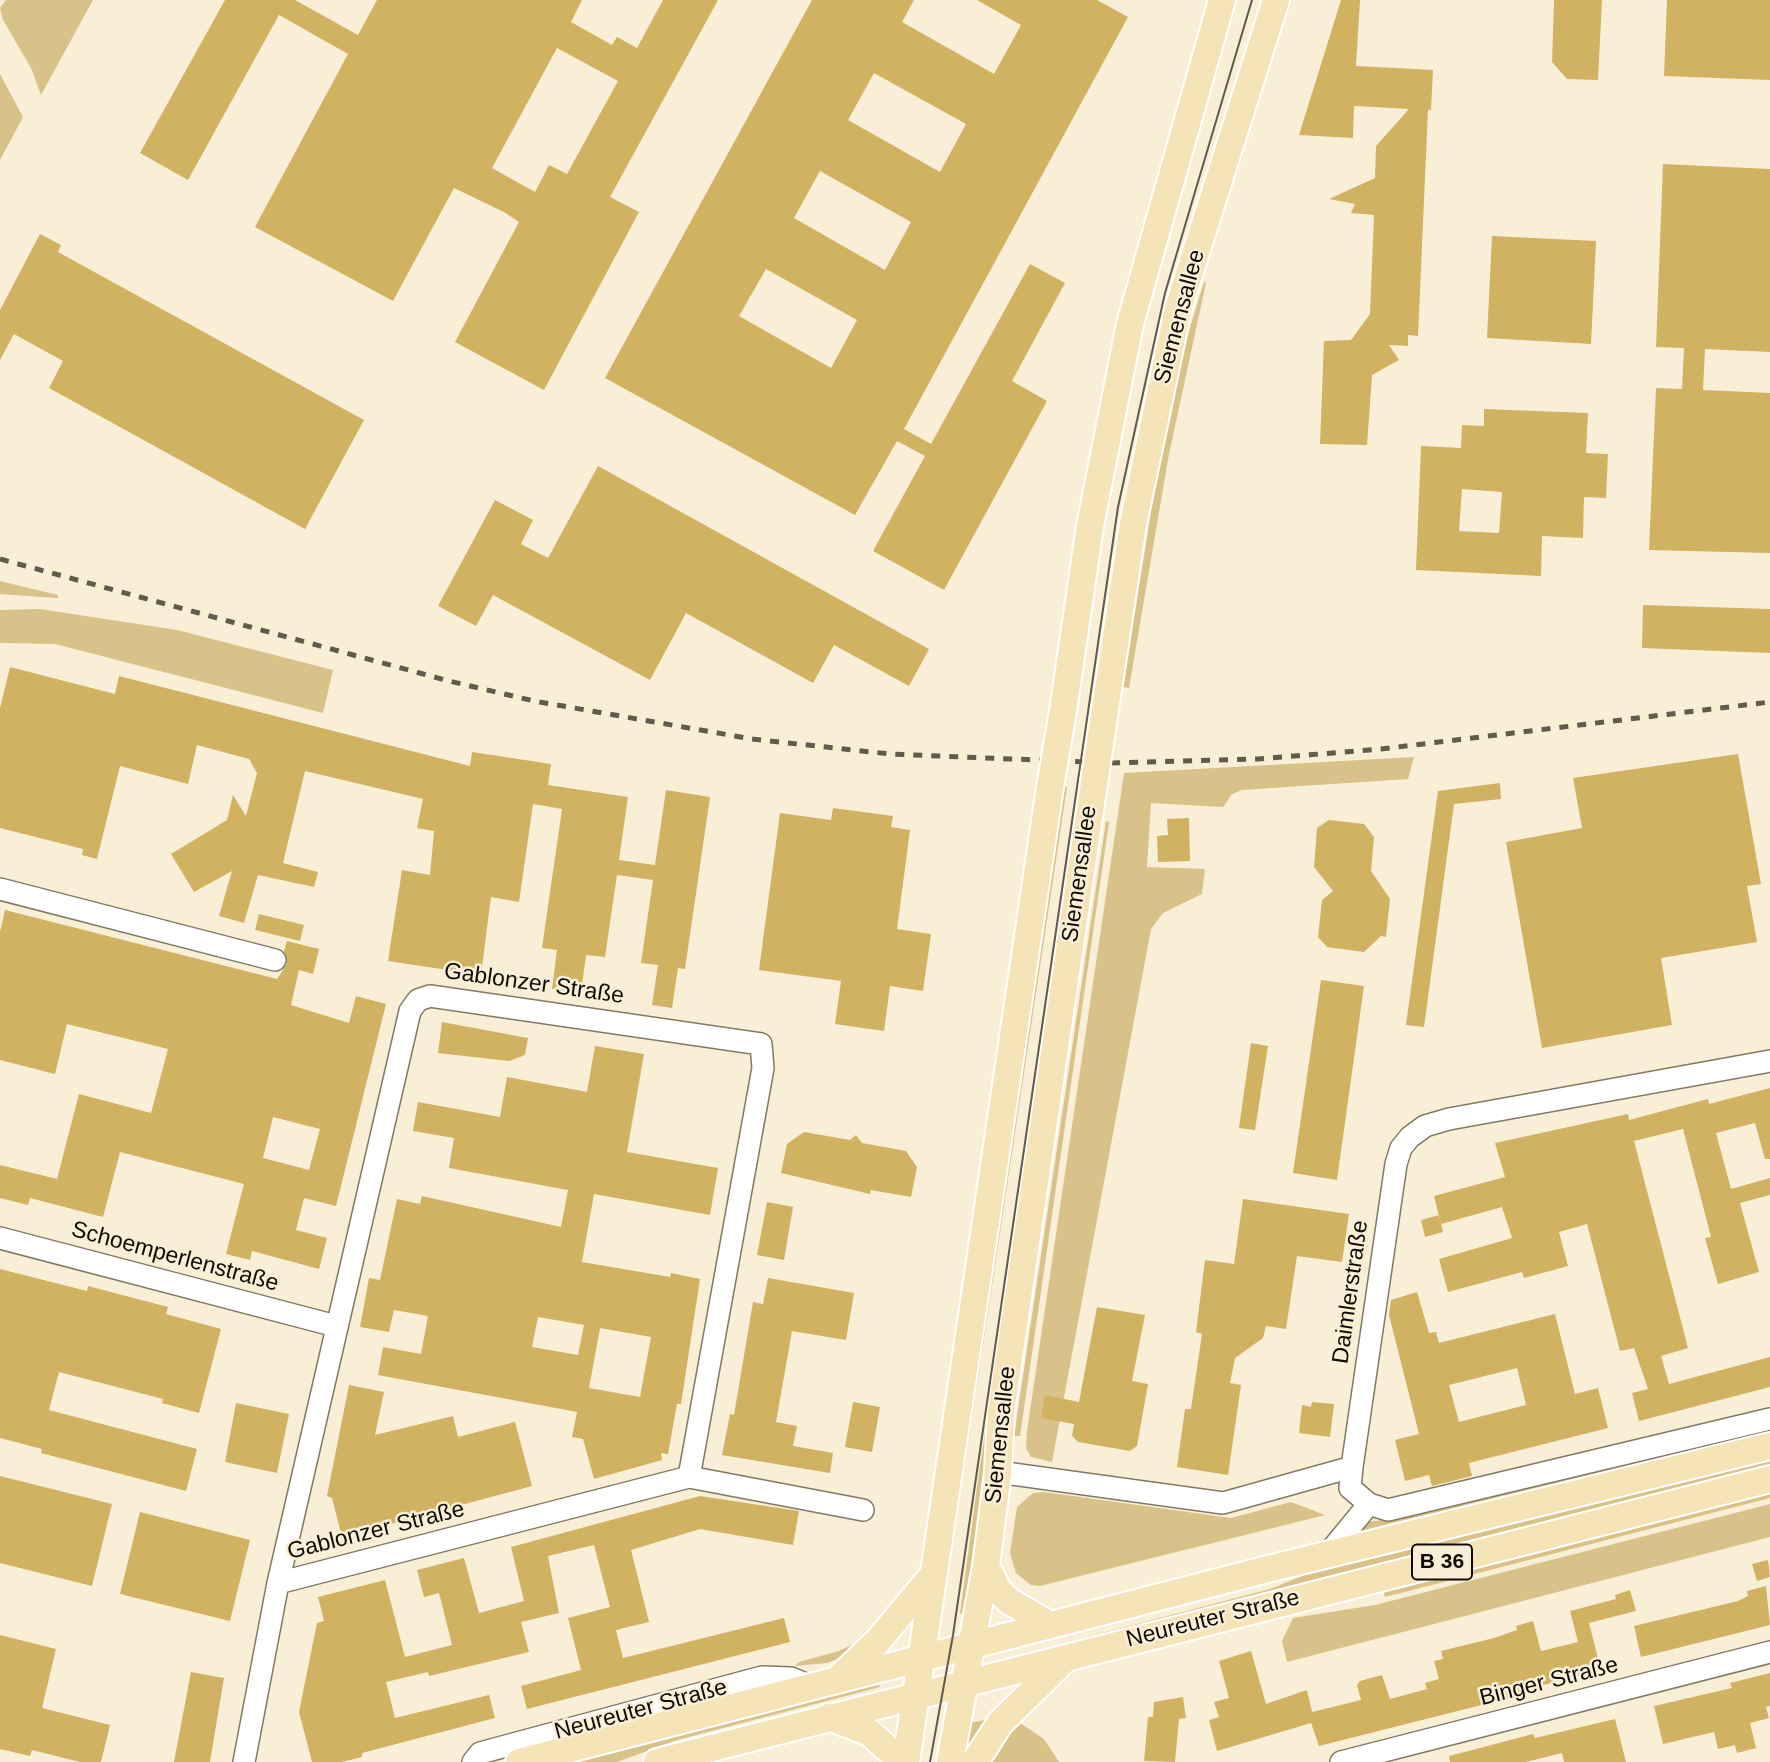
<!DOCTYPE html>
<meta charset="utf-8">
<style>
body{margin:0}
canvas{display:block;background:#f9efd7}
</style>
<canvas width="1770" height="1762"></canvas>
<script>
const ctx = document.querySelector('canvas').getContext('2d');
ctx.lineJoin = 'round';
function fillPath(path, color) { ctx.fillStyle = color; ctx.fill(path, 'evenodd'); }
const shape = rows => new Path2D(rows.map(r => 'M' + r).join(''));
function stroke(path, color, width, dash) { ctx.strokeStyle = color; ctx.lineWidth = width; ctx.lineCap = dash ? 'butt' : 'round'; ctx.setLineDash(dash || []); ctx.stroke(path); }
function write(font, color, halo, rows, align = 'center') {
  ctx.font = font + ' Helvetica,sans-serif'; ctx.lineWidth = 5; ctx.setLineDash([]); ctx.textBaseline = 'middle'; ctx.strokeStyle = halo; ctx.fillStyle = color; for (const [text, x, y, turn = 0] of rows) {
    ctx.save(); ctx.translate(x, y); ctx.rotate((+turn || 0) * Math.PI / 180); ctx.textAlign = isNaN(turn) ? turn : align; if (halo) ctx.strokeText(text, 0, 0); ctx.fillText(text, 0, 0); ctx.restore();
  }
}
fillPath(shape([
 [6,0,93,0,41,95,31,68,3,20,0,8],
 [0,74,23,117,0,160],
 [1204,282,1206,283,1169,454,1129,688,1123,687,1158,468,1184,347],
 [0,581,58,595,58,598,0,594],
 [40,609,177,630,333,670,323,713,55,644,0,643,0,610],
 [1414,757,1408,779,1242,790,1232,794,1223,807,1151,803,1147,867,1205,869,1202,894,1163,913,1151,929,1052,1462,1031,1457,1026,1448,1027,1431,1124,773],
 [1060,787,1067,787,942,1618,937,1620],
 [1106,821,1109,822,1020,1436,1014,1436],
 [1033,1106,974,1610,960,1614,977,1487],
 [1770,1424,1770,1435,1355,1537,1367,1522,1417,1515],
 [1770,1456,1770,1468,1009,1663,1008,1658,1270,1589,1322,1568],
 [1770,1491,1770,1498,1385,1597,1383,1590],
 [1044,1492,1231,1518,1291,1502,1325,1515,1040,1586,1031,1585,1016,1573,1010,1553,1017,1507,1033,1493],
 [1770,1504,1770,1537,1287,1662,1282,1641,1293,1618,1375,1605],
 [873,1635,850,1654,827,1663,795,1666,799,1662,839,1651],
 [878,1683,880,1687,677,1740,617,1762,570,1762],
 [992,1718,965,1759,971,1723],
 [1017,1721,1044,1739,1059,1762,989,1762]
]), '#d8c28a');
fillPath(shape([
 [225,0,295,0,358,35,377,0,582,0,571,22,612,45,617,37,637,48,663,0,718,0,610,197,639,212,544,390,455,342,519,222,504,212,454,188,393,301,255,227,348,54,279,15,188,180,140,153],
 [557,48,618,81,567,174,549,165,535,192,492,168],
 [812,0,914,0,902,22,994,74,1021,25,977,0,1097,0,1128,17,904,429,931,444,1030,264,1065,283,1012,381,1047,401,944,590,873,551,925,456,897,441,855,515,605,378],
 [874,73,966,124,940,172,848,120],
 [820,171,911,222,885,270,794,218],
 [766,269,857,320,831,368,739,316],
 [1341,0,1360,0,1356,66,1433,70,1431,110,1428,110,1418,336,1408,335,1408,346,1389,345,1399,360,1372,375,1367,445,1320,444,1324,341,1351,340,1370,314,1374,215,1351,213,1355,204,1329,199,1375,178,1376,146,1409,109,1354,106,1353,138,1299,135],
 [1554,0,1602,0,1598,80,1567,79,1552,62],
 [1667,0,1770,0,1770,80,1664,76],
 [1663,164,1770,169,1770,352,1705,349,1703,390,1770,393,1770,553,1649,550,1656,388,1682,389,1684,348,1656,347],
 [40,234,61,245,58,252,364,420,305,529,49,388,63,361,14,334,0,360,0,310],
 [1492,236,1596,241,1591,344,1487,338],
 [1484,409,1588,413,1586,453,1608,454,1606,498,1584,497,1583,538,1542,536,1541,576,1416,570,1421,446,1461,448,1462,425,1484,426],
 [1462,489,1502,492,1499,533,1459,531],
 [598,466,929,649,909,686,834,645,813,683,686,613,650,680,493,595,476,626,438,606,495,500,533,520,521,544,548,558],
 [1643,605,1770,609,1770,653,1642,648],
 [10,667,115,694,119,676,470,766,472,752,551,764,548,785,628,797,619,860,655,865,666,790,710,797,685,969,678,968,672,1008,652,1005,658,965,641,963,653,880,617,875,605,957,586,955,581,993,552,989,557,950,542,948,562,809,533,804,519,902,491,897,481,975,388,961,402,870,430,875,434,831,417,828,423,799,305,771,283,863,318,872,314,887,258,875,244,923,219,916,232,871,194,892,171,854,227,820,233,795,246,816,257,773,249,759,197,745,188,784,120,766,97,859,82,855,83,849,0,828,0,708],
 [1738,754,1761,884,1747,886,1757,942,1661,958,1672,1025,1542,1048,1506,842,1582,828,1573,778],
 [1500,783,1501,799,1454,804,1424,1027,1406,1025,1438,791],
 [833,808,893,816,891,827,910,830,897,929,931,934,923,991,890,986,884,1031,835,1024,841,981,759,970,780,813,831,820],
 [1189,818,1190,861,1158,862,1157,836,1168,835,1167,819],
 [1329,820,1364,824,1374,837,1371,871,1390,899,1386,937,1381,936,1364,952,1327,947,1318,937,1322,900,1333,891,1314,867,1317,828],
 [5,910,277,979,287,964,284,951,287,941,319,949,313,974,299,970,291,1005,349,1023,356,996,386,1004,336,1206,304,1198,296,1230,327,1238,319,1269,252,1251,250,1260,226,1254,244,1184,120,1152,103,1217,30,1198,28,1205,0,1198,0,1165,57,1179,79,1094,151,1113,168,1049,67,1024,55,1074,0,1060,0,932],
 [273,1117,320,1129,309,1170,263,1158],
 [259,914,304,925,300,941,255,930],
 [1321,980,1364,986,1337,1180,1293,1173],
 [442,1022,528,1038,525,1055,509,1061,438,1053],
 [1251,1043,1268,1046,1255,1130,1239,1128],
 [595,1046,644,1054,627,1152,718,1168,710,1215,594,1194,582,1262,670,1277,671,1273,700,1279,681,1404,677,1404,668,1454,661,1453,662,1460,594,1479,583,1439,572,1437,577,1412,378,1375,383,1347,421,1354,428,1316,394,1310,389,1332,360,1327,369,1278,380,1280,397,1199,420,1204,422,1196,561,1227,568,1190,449,1168,454,1138,413,1131,418,1102,500,1117,507,1077,587,1092],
 [538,1317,584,1325,578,1355,532,1347],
 [600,1328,651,1337,640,1397,589,1388],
 [1770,1088,1770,1159,1765,1159,1755,1123,1716,1133,1731,1189,1770,1178,1770,1195,1740,1203,1759,1272,1718,1284,1705,1238,1711,1237,1683,1129,1634,1141,1688,1348,1661,1356,1669,1384,1770,1357,1770,1387,1639,1421,1632,1393,1648,1389,1634,1348,1620,1351,1587,1224,1559,1232,1568,1266,1524,1278,1522,1272,1448,1292,1439,1259,1512,1238,1502,1207,1441,1224,1434,1196,1505,1177,1495,1143,1628,1114,1629,1120,1708,1099,1709,1104],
 [804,1132,850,1140,856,1135,862,1143,906,1151,917,1167,911,1197,871,1190,870,1194,781,1173,787,1144],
 [1243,1199,1349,1214,1342,1262,1297,1256,1286,1329,1266,1326,1263,1338,1235,1358,1230,1383,1241,1385,1228,1475,1177,1467,1185,1409,1191,1409,1202,1334,1196,1332,1205,1260,1234,1264],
 [767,1202,793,1207,784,1260,757,1255],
 [1439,1215,1443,1232,1425,1237,1421,1220],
 [0,1269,87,1291,88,1286,168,1307,166,1314,221,1329,199,1413,162,1403,163,1399,59,1372,49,1410,197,1449,186,1491,41,1453,42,1449,0,1438],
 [768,1278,854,1293,846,1340,792,1331,776,1422,797,1426,793,1446,833,1453,830,1473,722,1455,730,1414,734,1415,753,1302,763,1304],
 [1417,1292,1429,1333,1436,1332,1439,1343,1555,1314,1575,1394,1598,1388,1608,1428,1469,1463,1472,1476,1432,1486,1429,1475,1405,1481,1395,1440,1419,1434,1389,1315,1391,1300],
 [1517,1368,1526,1405,1459,1422,1449,1385],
 [1097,1307,1145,1315,1132,1381,1148,1384,1137,1446,1130,1451,1078,1442,1072,1436,1074,1424,1041,1418,1045,1395,1079,1402],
 [349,1385,384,1392,375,1435,453,1416,458,1437,515,1422,532,1486,342,1537,332,1498,327,1496],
 [853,1402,880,1407,872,1452,845,1447],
 [1312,1402,1334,1404,1330,1437,1299,1433,1302,1405,1311,1407],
 [236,1403,289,1414,277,1473,225,1462],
 [0,1476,112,1504,92,1586,0,1563],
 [700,1496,799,1511,793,1545,700,1529,631,1550,649,1622,616,1630,623,1658,784,1618,790,1642,527,1709,521,1686,581,1670,568,1618,610,1607,594,1545,548,1556,559,1613,521,1622,529,1652,429,1676,428,1672,386,1682,395,1718,489,1695,495,1718,362,1753,362,1757,342,1762,312,1762,299,1712,317,1623,324,1621,318,1597,385,1580,405,1657,452,1645,439,1593,424,1597,417,1570,464,1558,479,1613,524,1601,511,1547],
 [140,1512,250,1540,230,1621,120,1594],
 [1768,1560,1770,1577,1757,1581,1752,1564],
 [1766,1586,1770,1625,1641,1657,1634,1626,1738,1601,1748,1596,1747,1591],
 [1630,1590,1636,1611,1589,1623,1601,1670,1524,1690,1525,1694,1319,1746,1311,1723,1217,1751,1209,1720,1219,1717,1214,1702,1229,1698,1219,1661,1251,1651,1266,1704,1307,1690,1312,1712,1361,1700,1357,1685,1360,1681,1382,1675,1390,1699,1427,1689,1425,1683,1439,1679,1434,1661,1443,1659,1441,1651,1494,1638,1517,1630,1516,1626,1533,1621,1541,1651,1578,1642,1570,1611,1616,1599,1615,1595],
 [0,1635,56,1649,42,1708,110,1725,101,1762,80,1762,32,1750,30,1756,0,1749],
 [191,1672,224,1678,210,1762,174,1762],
 [1770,1673,1770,1706,1766,1707,1769,1718,1750,1723,1756,1748,1737,1753,1735,1745,1718,1749,1714,1732,1663,1744,1654,1706,1732,1688,1730,1683],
 [1183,1697,1186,1718,1179,1719,1175,1762,1144,1761,1148,1717,1153,1717,1154,1702],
 [1615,1719,1626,1762,1564,1762,1562,1753,1526,1762,1450,1762,1449,1756,1480,1748,1533,1734,1535,1738]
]), '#d1b263');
const minor = shape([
 [0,889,275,960],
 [0,1238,336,1326],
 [1352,1467,1350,1488,1369,1504,1388,1510,1770,1419],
 [998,1472,1223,1503,1352,1467,1396,1164,1401,1148,1410,1137,1425,1126,1449,1119,1770,1061],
 [689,1477,863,1510],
 [1327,1555,1369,1504],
 [244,1762,278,1583,410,1011,418,1000,430,996,761,1044,763,1068,689,1477,278,1583],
 [473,1762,480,1753,762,1677,791,1678,813,1687],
 [1341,1762,1770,1652]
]);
const major = shape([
 [1105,710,1133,524,1178,309,1276,0],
 [1063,711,1090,526,1130,324,1222,0],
 [986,1566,998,1590,1009,1601,1050,1625],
 [840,1677,878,1641,932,1576],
 [829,1717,870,1733,902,1762],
 [519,1762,1264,1570,1770,1446],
 [657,1762,1770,1479],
 [906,1762,1050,787],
 [950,1762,986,1566,998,1472,1001,1412,1093,790],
 [975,1762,1000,1723,1065,1659]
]);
stroke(minor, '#827a64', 24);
stroke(major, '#fff', 30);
stroke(minor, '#fff', 21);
stroke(major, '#f5e4b8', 26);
stroke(shape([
 [930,1762,953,1635,1118,507,1165,293,1252,0]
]), '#615b4e', 2);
stroke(shape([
 [0,559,449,681,534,701,752,739,890,754,1110,763,1258,759,1381,749,1770,702]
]), '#615b4e', 5, [9, 9]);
const majorBridge = shape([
 [1050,787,1063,711],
 [1093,790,1105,710]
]);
stroke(majorBridge, '#fff', 30, []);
stroke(majorBridge, '#f5e4b8', 26);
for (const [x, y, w] of [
 [1442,1562,60]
]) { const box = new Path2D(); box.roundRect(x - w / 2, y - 17.5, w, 35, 5); ctx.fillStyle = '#f9efd7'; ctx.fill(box); stroke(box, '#100c05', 2); }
write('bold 21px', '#100c05', null, [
 ["B 36",1442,1562]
]);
write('23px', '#100c05', '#f9efd7', [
 ["Siemensallee",1180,317,-75],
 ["Siemensallee",1080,874,-82],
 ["Gablonzer Straße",534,984,8],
 ["Schoemperlenstraße",175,1257,15],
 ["Daimlerstraße",1351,1292,-82],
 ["Siemensallee",1001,1435,-84],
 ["Gablonzer Straße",376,1531,-14],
 ["Neureuter Straße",1213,1619,-14],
 ["Binger Straße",1549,1682,-14],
 ["Neureuter Straße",641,1710,-15]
]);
</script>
